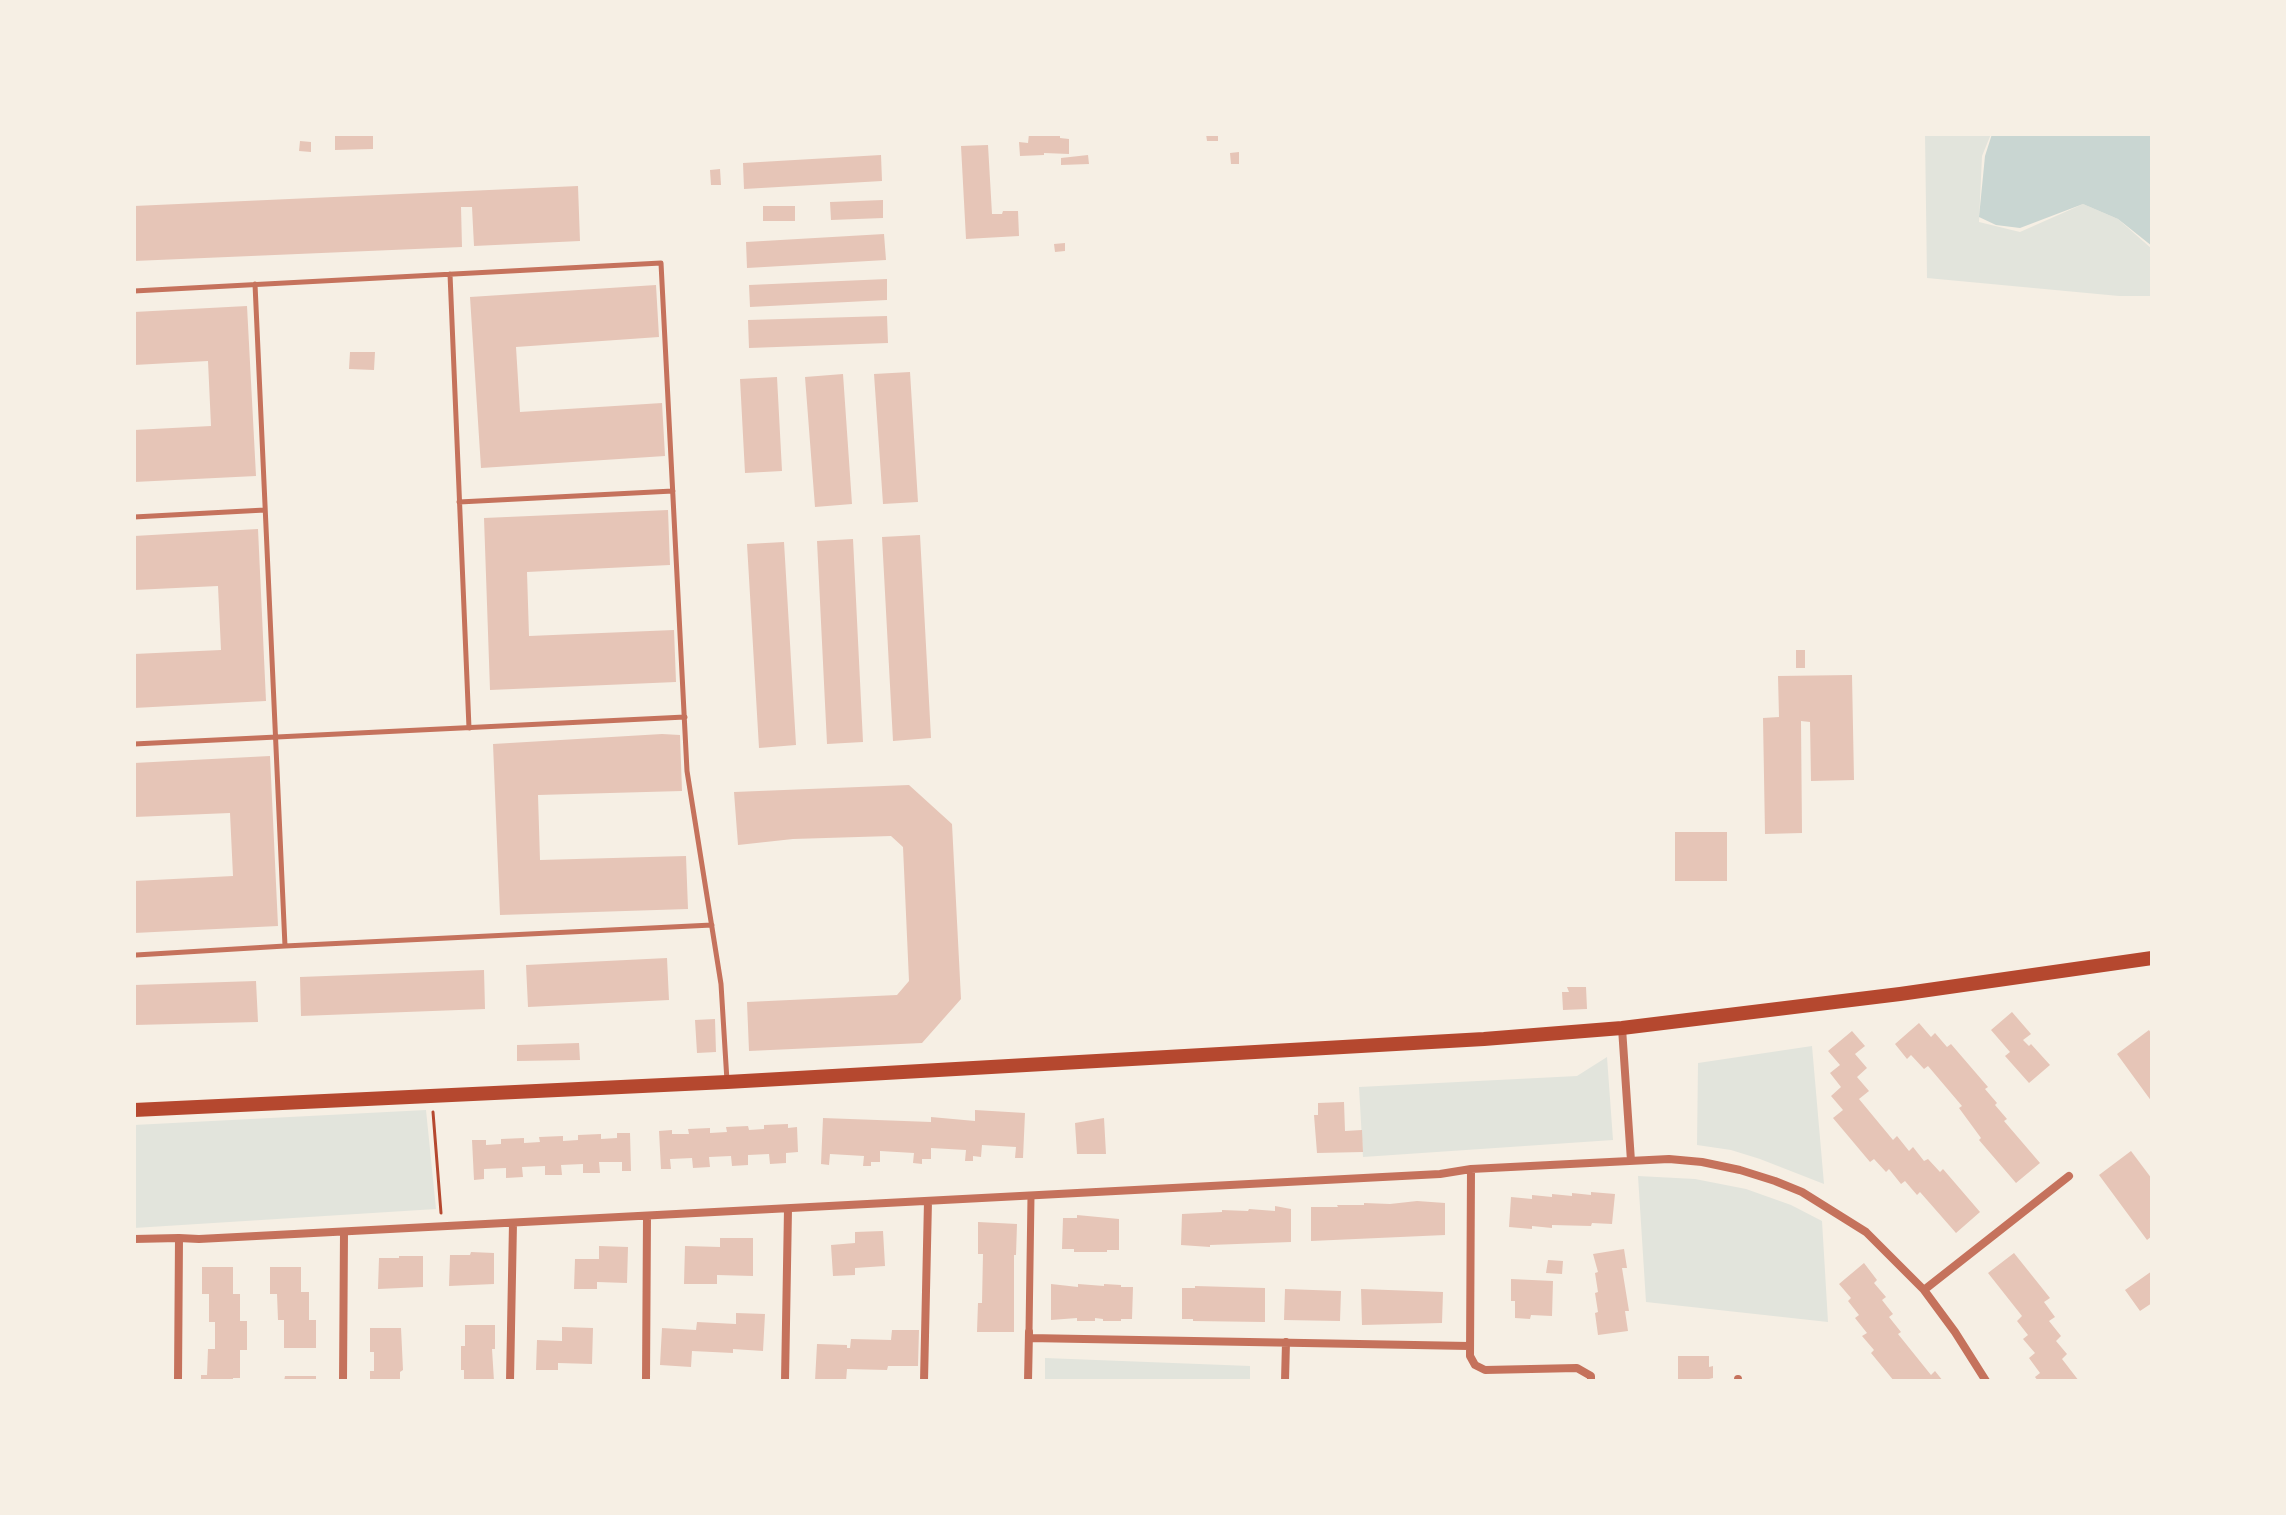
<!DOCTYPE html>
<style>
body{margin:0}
#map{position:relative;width:2286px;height:1515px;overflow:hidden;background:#f6efe4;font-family:"Work Sans",sans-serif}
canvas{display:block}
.frame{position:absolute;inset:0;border:136px solid #f6efe4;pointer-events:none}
</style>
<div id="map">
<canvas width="2286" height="1515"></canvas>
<div class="frame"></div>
</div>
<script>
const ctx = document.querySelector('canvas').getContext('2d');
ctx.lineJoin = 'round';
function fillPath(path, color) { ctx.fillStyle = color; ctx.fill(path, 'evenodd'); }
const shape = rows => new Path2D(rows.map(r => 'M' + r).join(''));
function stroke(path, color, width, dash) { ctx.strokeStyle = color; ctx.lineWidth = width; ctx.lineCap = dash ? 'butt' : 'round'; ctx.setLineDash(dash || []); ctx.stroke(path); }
fillPath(shape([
 [1925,134,1991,134,1982,156,1979,222,2020,232,2083,204,2118,219,2152,249,2152,296,2119,296,1927,278],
 [1812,1046,1824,1184,1760,1159,1731,1150,1697,1145,1698,1063],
 [1607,1057,1613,1140,1363,1157,1359,1087,1577,1076],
 [426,1110,436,1209,134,1228,134,1125],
 [1638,1176,1695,1179,1746,1189,1791,1205,1822,1221,1828,1322,1646,1302],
 [1045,1358,1250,1366,1250,1381,1045,1381]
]), '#e2e4dc');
fillPath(shape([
 [1992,134,2152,134,2152,246,2118,219,2083,204,2020,228,1996,225,1979,217,1985,156]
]), '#c9d6d2');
fillPath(shape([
 [1029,134,1060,134,1060,138,1069,139,1069,154,1044,153,1044,155,1020,156,1019,142,1028,143],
 [1206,134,1218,134,1218,141,1207,141],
 [335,135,373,135,373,149,335,150],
 [300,141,311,142,311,152,299,151],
 [988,145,992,214,1002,214,1003,211,1018,211,1019,236,966,239,961,146],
 [1239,152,1239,164,1231,164,1230,153],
 [881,155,882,181,744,189,743,163],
 [1088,155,1089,164,1061,165,1061,158],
 [720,169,721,185,711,185,710,170],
 [578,186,580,241,474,246,472,207,461,207,462,247,134,261,134,206],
 [883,200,883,218,831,220,830,202],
 [763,206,795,206,795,221,763,221],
 [884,234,886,260,747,268,746,242],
 [1065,243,1065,251,1055,252,1054,244],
 [887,279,887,300,750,307,749,285],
 [656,285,659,337,516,347,520,412,662,403,665,456,481,468,470,297],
 [247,306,256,476,134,482,134,430,211,426,208,361,134,365,134,312],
 [887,316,888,343,749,348,748,320],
 [350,352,375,352,374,370,349,369],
 [910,372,918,502,883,504,874,374],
 [843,374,852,504,815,507,805,377],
 [777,377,782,471,745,473,740,379],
 [668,510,670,565,527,572,529,636,674,630,676,682,490,690,484,518],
 [258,529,266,701,134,708,134,654,221,650,218,586,134,590,134,536],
 [920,535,931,738,893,741,882,537],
 [853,539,863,742,827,744,817,541],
 [784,542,796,745,759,748,747,544],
 [1796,650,1805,650,1805,668,1796,668],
 [1852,675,1854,780,1811,781,1810,722,1801,721,1802,833,1765,834,1763,718,1779,717,1778,676],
 [662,734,680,735,682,791,538,795,540,860,686,856,688,909,500,915,493,744],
 [270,756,278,926,134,933,134,881,233,876,230,813,134,817,134,763],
 [909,785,952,824,961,999,922,1043,749,1051,747,1002,897,995,909,981,903,847,891,836,793,839,738,845,734,792],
 [1675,832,1727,832,1727,881,1675,881],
 [667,958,669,1000,528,1007,526,965],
 [484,970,485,1009,301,1016,300,977],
 [256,981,258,1022,134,1025,134,985],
 [1567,987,1586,987,1587,1009,1563,1010,1562,992,1569,992],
 [2012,1012,2031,1034,2023,1040,2029,1046,2031,1044,2050,1065,2029,1083,2005,1056,2010,1052,1991,1030],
 [715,1019,716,1052,697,1053,695,1020],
 [1919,1023,1931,1037,1935,1033,1947,1047,1951,1044,1988,1087,1985,1089,1997,1103,1995,1105,2007,1119,2004,1121,2040,1163,2016,1183,1979,1140,1981,1138,1959,1108,1962,1106,1928,1066,1924,1069,1911,1055,1907,1059,1895,1044],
 [2149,1030,2152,1035,2152,1102,2117,1054],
 [1852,1031,1865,1046,1855,1054,1867,1068,1857,1077,1869,1091,1859,1099,1893,1140,1897,1136,1909,1151,1913,1147,1924,1161,1928,1159,1940,1172,1943,1169,1980,1212,1956,1233,1920,1192,1917,1195,1905,1181,1901,1184,1889,1169,1886,1172,1874,1159,1870,1162,1833,1118,1843,1110,1831,1096,1841,1087,1830,1073,1840,1065,1828,1051],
 [579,1043,580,1060,517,1061,517,1045],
 [1344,1102,1345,1131,1362,1130,1363,1152,1317,1153,1314,1115,1318,1115,1318,1103],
 [975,1110,1025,1113,1023,1158,1015,1158,1016,1147,982,1145,981,1157,973,1156,973,1161,965,1161,966,1150,931,1148,931,1159,922,1159,922,1164,913,1163,914,1153,880,1151,880,1162,871,1162,871,1166,863,1166,864,1156,830,1154,829,1165,821,1164,823,1118,931,1122,931,1117,975,1121],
 [1104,1118,1106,1154,1077,1154,1075,1123],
 [788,1124,788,1128,797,1127,798,1152,786,1153,786,1163,770,1164,769,1154,748,1155,748,1165,732,1166,731,1156,709,1157,710,1167,693,1168,692,1158,670,1159,671,1169,661,1169,659,1131,672,1130,672,1134,689,1134,688,1129,710,1128,710,1133,727,1132,726,1127,748,1126,749,1130,764,1129,764,1125],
 [617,1133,630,1133,631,1171,622,1171,622,1162,599,1162,600,1173,583,1173,583,1164,561,1165,562,1175,545,1175,545,1166,522,1167,523,1177,506,1178,506,1168,484,1169,484,1179,474,1180,472,1140,486,1140,486,1145,501,1144,501,1139,524,1138,524,1143,540,1142,539,1137,563,1136,563,1141,578,1140,578,1135,601,1134,601,1139,617,1138],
 [2131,1151,2152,1179,2152,1236,2147,1240,2099,1175],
 [1591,1192,1615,1194,1612,1224,1592,1223,1591,1226,1552,1225,1552,1228,1532,1226,1532,1229,1509,1227,1511,1197,1532,1199,1532,1195,1552,1197,1552,1194,1572,1196,1572,1193,1591,1195],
 [1417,1201,1445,1203,1445,1235,1311,1241,1311,1207,1338,1207,1337,1205,1364,1205,1364,1203,1390,1204],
 [1275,1206,1291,1209,1291,1242,1210,1245,1210,1247,1181,1245,1182,1214,1222,1212,1222,1210,1248,1211,1249,1209,1275,1211],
 [1077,1215,1119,1219,1119,1250,1107,1250,1107,1252,1074,1252,1074,1249,1062,1249,1063,1218,1077,1218],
 [978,1222,1017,1224,1016,1255,1014,1255,1014,1332,977,1332,978,1303,982,1303,983,1254,978,1254],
 [883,1231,885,1266,855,1268,855,1275,833,1276,831,1245,855,1243,855,1232],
 [720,1238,753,1238,753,1276,717,1275,717,1284,684,1284,685,1246,720,1247],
 [599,1246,628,1247,627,1283,597,1282,597,1289,574,1289,575,1259,599,1259],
 [1624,1249,1627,1268,1622,1268,1629,1311,1625,1311,1628,1331,1598,1335,1595,1313,1598,1312,1595,1293,1598,1292,1595,1273,1598,1272,1593,1254],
 [471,1252,494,1253,494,1284,449,1286,450,1255,470,1255],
 [2014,1253,2050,1298,2044,1302,2055,1317,2049,1321,2061,1336,2056,1341,2067,1354,2062,1359,2079,1381,2038,1381,2035,1377,2040,1373,2029,1358,2035,1353,2023,1339,2028,1335,2017,1321,2022,1316,1988,1273],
 [399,1256,423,1256,423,1287,378,1289,379,1258,399,1258],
 [1548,1260,1563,1261,1562,1274,1546,1273],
 [1864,1263,1877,1280,1874,1283,1886,1297,1882,1300,1893,1314,1889,1317,1901,1332,1898,1334,1931,1375,1935,1371,1943,1381,1894,1381,1871,1353,1874,1350,1862,1336,1867,1333,1855,1318,1859,1315,1848,1301,1851,1298,1839,1284],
 [202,1267,233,1267,233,1294,240,1294,240,1321,247,1321,247,1350,240,1350,240,1378,233,1378,233,1381,201,1381,201,1375,207,1375,208,1349,215,1349,215,1322,209,1322,209,1294,202,1294],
 [270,1267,301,1267,301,1292,309,1292,309,1320,316,1320,316,1348,284,1348,284,1320,278,1320,277,1294,270,1294],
 [2152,1271,2152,1303,2140,1311,2125,1290],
 [1511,1279,1553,1281,1552,1316,1531,1315,1530,1319,1515,1318,1515,1301,1511,1301],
 [1051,1284,1078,1287,1078,1284,1104,1286,1104,1284,1121,1285,1121,1287,1133,1287,1132,1319,1121,1319,1121,1321,1103,1321,1103,1319,1095,1318,1095,1321,1077,1321,1077,1318,1051,1320],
 [1195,1286,1265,1288,1265,1322,1193,1321,1193,1319,1182,1319,1182,1288,1195,1288],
 [1285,1289,1341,1291,1340,1321,1284,1320],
 [1361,1289,1443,1292,1442,1323,1362,1325],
 [736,1313,765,1314,763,1351,733,1349,733,1353,692,1351,691,1367,660,1365,662,1328,696,1330,697,1322,736,1324],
 [465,1325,495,1325,495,1349,492,1349,494,1381,464,1381,464,1370,461,1370,461,1346,465,1346],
 [562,1327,593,1328,592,1364,558,1363,558,1370,536,1370,537,1340,562,1341],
 [370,1328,401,1328,403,1370,400,1372,400,1381,370,1381,370,1371,374,1371,374,1352,370,1352],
 [892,1330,919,1330,918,1366,888,1366,887,1370,847,1369,846,1381,815,1381,817,1344,847,1345,847,1348,850,1348,851,1339,891,1340],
 [1678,1356,1709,1356,1709,1367,1713,1366,1713,1378,1709,1379,1709,1381,1681,1381,1681,1379,1678,1379],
 [285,1376,316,1376,316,1381,284,1381]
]), '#e6c5b7');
stroke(shape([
 [433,1112,441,1213]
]), '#b5482f', 3);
stroke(shape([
 [450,274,469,728],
 [255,284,285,946,712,925],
 [134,291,661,263,687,771,721,984,727,1081],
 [459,502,673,491],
 [134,517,265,510],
 [134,744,685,717],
 [136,955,285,946]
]), '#c5725c', 5);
stroke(shape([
 [1029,1332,1031,1196]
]), '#c5725c', 7);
stroke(shape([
 [1622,1028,1631,1161],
 [1471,1169,1470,1356,1475,1365,1485,1370,1577,1368,1591,1376,1591,1381],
 [134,1239,179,1238,199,1239,1440,1174,1471,1169,1669,1159,1702,1162,1740,1170,1775,1181,1802,1192,1866,1232,1924,1290,1955,1332,1986,1381],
 [1924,1290,2069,1176],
 [1029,1338,1469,1346],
 [1738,1379,1738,1381],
 [178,1381,179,1238],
 [343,1381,344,1232],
 [510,1381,513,1223],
 [646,1381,647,1216],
 [785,1381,788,1209],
 [924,1381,928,1201],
 [1028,1381,1029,1332],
 [1285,1381,1286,1342]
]), '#c5725c', 8);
stroke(shape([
 [134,1110,727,1082,1484,1039,1622,1028,1900,994,2152,958]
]), '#b5482f', 14);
</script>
